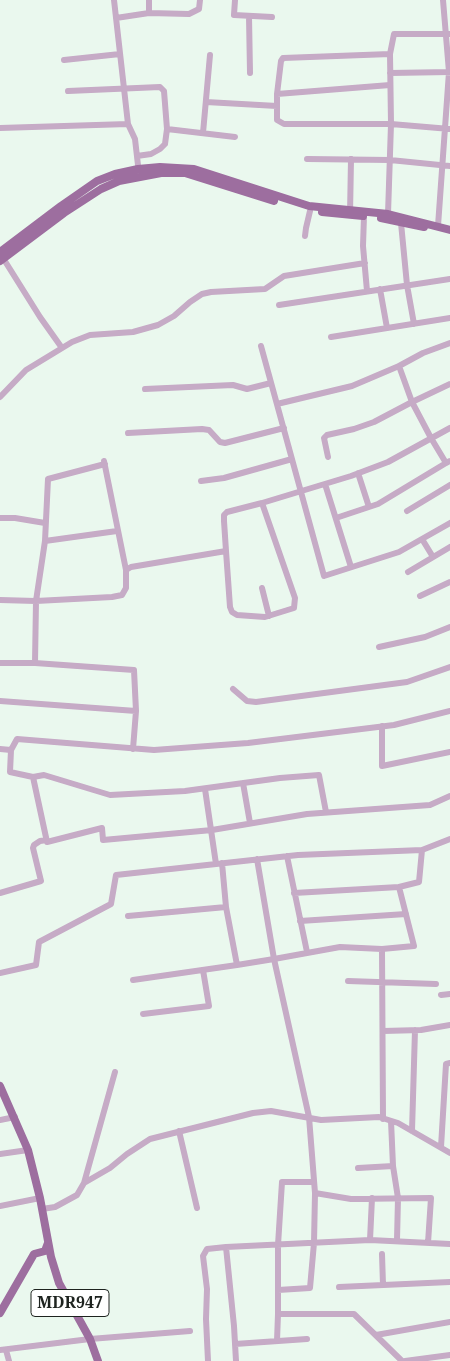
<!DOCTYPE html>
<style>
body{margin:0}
canvas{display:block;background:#eaf8ee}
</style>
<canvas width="450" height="1361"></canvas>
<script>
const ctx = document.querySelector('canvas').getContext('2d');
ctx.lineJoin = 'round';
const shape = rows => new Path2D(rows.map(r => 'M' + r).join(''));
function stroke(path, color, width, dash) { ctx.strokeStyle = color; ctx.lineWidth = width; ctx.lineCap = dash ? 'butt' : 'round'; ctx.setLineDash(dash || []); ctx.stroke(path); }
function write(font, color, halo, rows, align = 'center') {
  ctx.font = font + ' "Noto Serif",serif'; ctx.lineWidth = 5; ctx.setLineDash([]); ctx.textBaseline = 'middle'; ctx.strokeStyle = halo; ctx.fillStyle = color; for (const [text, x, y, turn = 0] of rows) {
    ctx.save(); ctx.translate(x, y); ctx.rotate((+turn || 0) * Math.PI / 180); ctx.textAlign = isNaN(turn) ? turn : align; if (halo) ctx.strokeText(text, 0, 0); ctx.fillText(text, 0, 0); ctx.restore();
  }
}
stroke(shape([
 [114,0,128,124,135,139,139,174],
 [235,0,234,15,272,17],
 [149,13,149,0],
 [249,16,250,73],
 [116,18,149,13,189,14,199,9,200,0],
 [390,54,283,58,281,61,277,94,277,120,284,124,391,124,450,129],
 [64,60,120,54],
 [390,73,450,72],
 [68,91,160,87,164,91,167,129],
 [277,94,390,85],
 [206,102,277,106],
 [0,128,128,124],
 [203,133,210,55],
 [137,156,151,154,160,149,165,144,167,129,235,137],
 [307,159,390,160,450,166],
 [388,214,391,124,390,54,394,34,450,34],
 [350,215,351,159],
 [364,216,363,246,367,291],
 [401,223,407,285,414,324],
 [438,226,449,72,443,0],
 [305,236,306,228,310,211],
 [3,258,40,317,62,348],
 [380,289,387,328],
 [279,305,450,279],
 [331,337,450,318],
 [261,346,324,576,399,552,450,523],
 [399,366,423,353,450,343],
 [145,389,233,385,247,389,271,383],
 [0,397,26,370,72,342,90,335,133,332,158,325,174,316,190,302,202,294,211,292,265,289,284,276,365,263],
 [277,404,352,386,399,366,412,402,431,438,446,463,450,461],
 [128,433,202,429,209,430,220,442,225,443,284,428],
 [328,457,324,438,327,435,354,429,374,422,412,402,450,384],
 [104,461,126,570],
 [358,473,369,507],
 [201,481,224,478,292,459],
 [325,484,351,567],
 [407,511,450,485],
 [0,518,15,518,45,523],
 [336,518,378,504,446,463],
 [422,539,433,557],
 [45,541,117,531],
 [226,551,230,607,232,612,237,615,265,617,294,608,295,598,262,503],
 [408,572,450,547],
 [262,588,269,616],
 [420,596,450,582],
 [0,600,36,601,45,541,48,479,105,464],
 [379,647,425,637,450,627],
 [0,663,35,663,134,670,136,711,133,749],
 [35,663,36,601,112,597,122,595,126,588,126,570,131,567,226,551,224,521,224,515,227,512,262,503,351,476,388,462,450,428],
 [233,689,247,701,256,702,407,682,450,667],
 [0,701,136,711],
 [382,726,382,766,450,752],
 [0,749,11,750,17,739,154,750,248,743,394,725,450,711],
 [11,750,10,772,33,777,47,842,102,828,103,840,212,830,307,814,430,805,450,796],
 [33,777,44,775,110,795,185,791,280,778,319,775,326,812],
 [243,783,250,823],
 [205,789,216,864],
 [287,856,307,952],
 [222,863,226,907],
 [0,893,41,881,33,848,34,845,40,841,47,840],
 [294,893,399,887,419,882,422,850,450,839],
 [128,916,226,907,237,965,274,959,257,859],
 [300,921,406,914],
 [0,973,36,965,39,942,111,904,116,875,298,855,422,850],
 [133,980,237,965],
 [348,981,436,984],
 [441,995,450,994],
 [143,1014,209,1006,203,970],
 [383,1031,421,1030,450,1025],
 [383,1119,382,949,414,946,399,887],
 [0,1120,15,1117],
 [391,1121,393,1166,398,1198,397,1240],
 [179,1131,197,1208],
 [412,1131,415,1030],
 [441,1147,446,1064,450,1063],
 [0,1154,28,1150],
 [358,1168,393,1166],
 [314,1182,282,1182,278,1245,278,1314,354,1314,402,1361],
 [84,1183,115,1072],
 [315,1193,351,1199,431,1198,428,1243],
 [0,1206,40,1198],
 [42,1209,55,1207,77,1195,84,1183,110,1168,127,1154,150,1139,253,1113,271,1111,321,1120,379,1117,398,1123,450,1153],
 [370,1240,372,1198],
 [382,1254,383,1285],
 [339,1287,450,1282],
 [278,1290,310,1288,314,1243,315,1193,309,1117,274,959,340,947,382,949],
 [376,1335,450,1322],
 [277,1341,278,1314],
 [235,1344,307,1339],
 [0,1350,90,1339,190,1331],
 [6,1350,9,1361],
 [208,1361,206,1319,207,1289,203,1256,207,1249,226,1247],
 [236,1361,234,1326,226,1247,370,1240,450,1244],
 [405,1361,450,1355]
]), '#c6abc6', 6);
stroke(shape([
 [322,212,363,216],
 [381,218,424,227],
 [0,252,61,206,97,181,115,174,138,169,160,167,194,169,309,206,388,214,450,230],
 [0,261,64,213,101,189,119,181,161,173,185,173,274,201],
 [0,1086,28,1150,40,1198,51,1257,59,1283,90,1339,98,1361],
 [0,1313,34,1254,45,1251,48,1243]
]), '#9d6e9f', 8);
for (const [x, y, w] of [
 [70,1303,78]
]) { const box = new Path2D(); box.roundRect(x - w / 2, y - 13.5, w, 27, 4); ctx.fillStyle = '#fff'; ctx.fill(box); stroke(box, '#1e231f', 1); }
write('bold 16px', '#1e231f', null, [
 ["MDR947",70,1303]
]);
</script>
